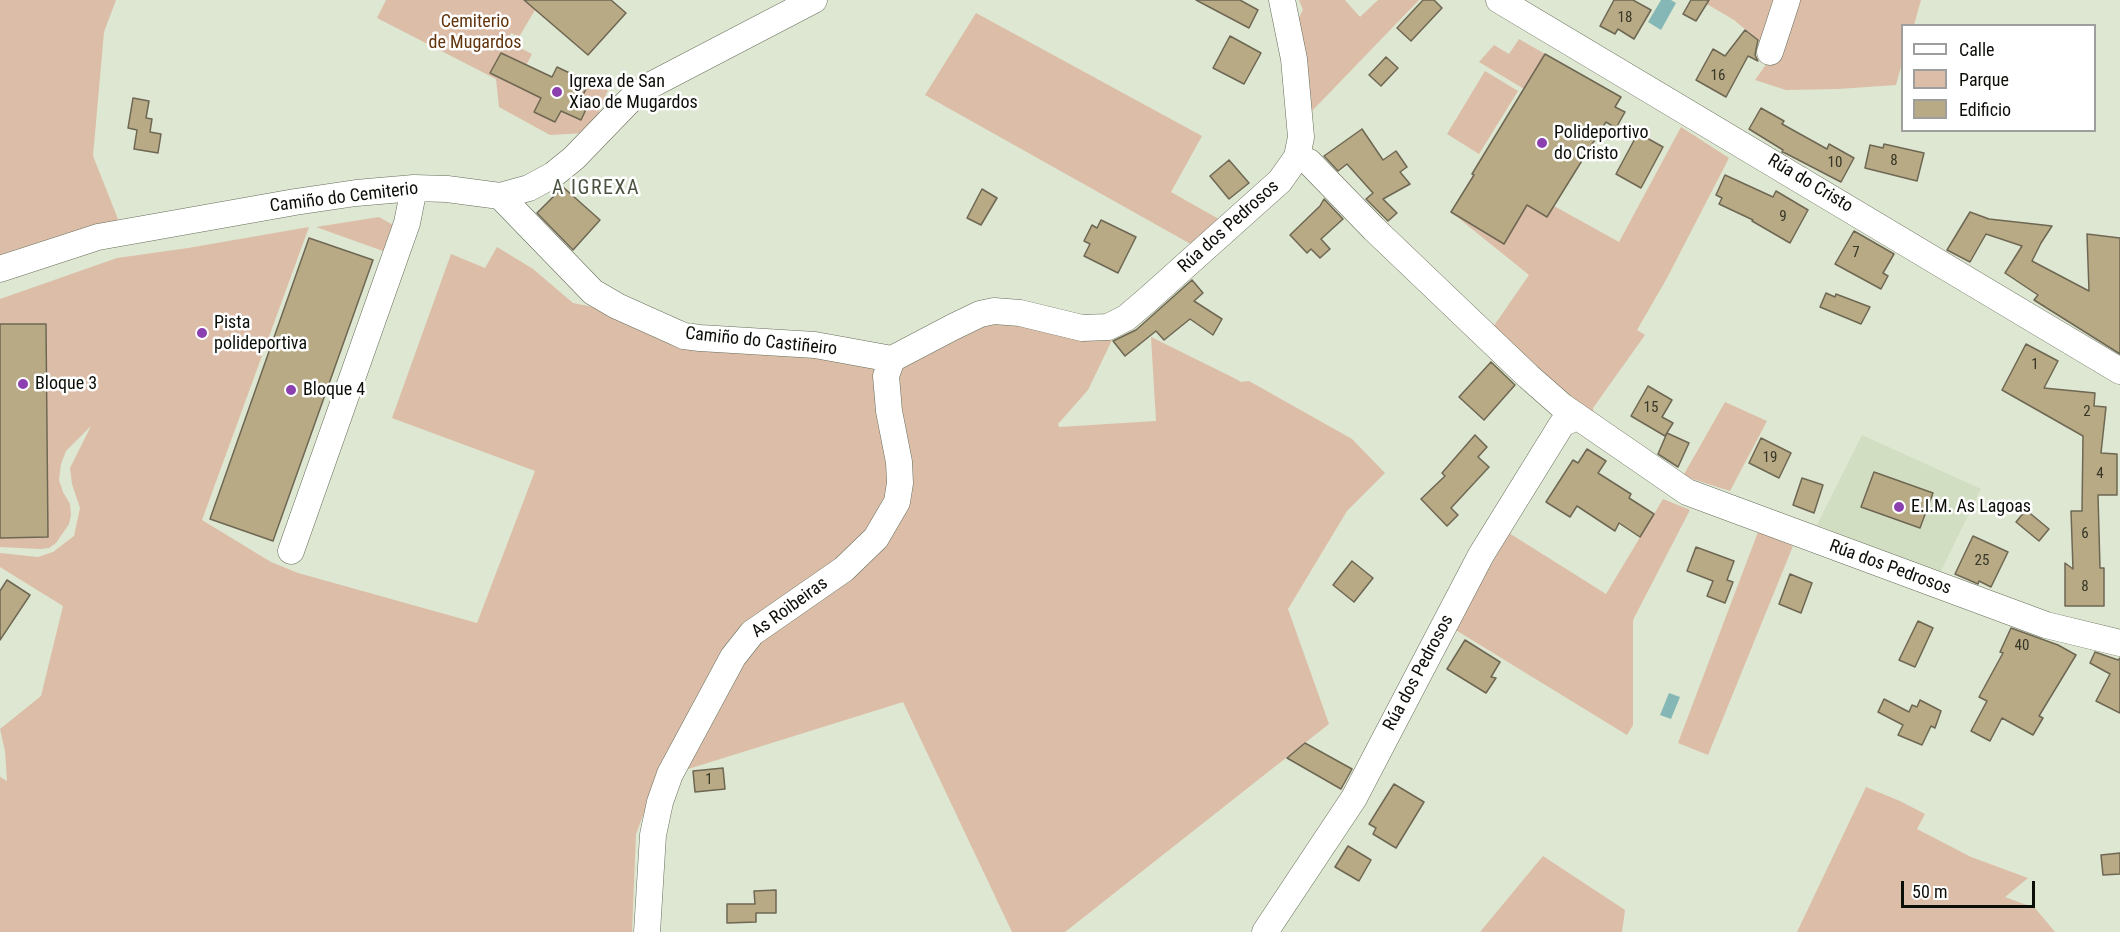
<!DOCTYPE html>
<meta charset="utf-8">
<style>
body{margin:0}
#map{position:relative;width:2120px;height:932px;overflow:hidden;background:#dee7d1;font-family:"Roboto Condensed",sans-serif}
canvas{display:block}
.legend{position:absolute;left:1901px;top:24px;width:195px;height:108px;box-sizing:border-box;background:#fff;border:2px solid #9e9f9c;margin:0;padding:8px 10px;list-style:none;font-size:18px;color:#0c0f08}
.legend li{display:flex;align-items:center;gap:12px;height:30px}
.legend b{width:30px;border:2px solid #9e9f9c}
.scale{position:absolute;left:1901px;top:881px;width:134px;height:27px;box-sizing:border-box;border:3px solid #0c0f08;border-top:0;padding-left:8px;font-size:18px;line-height:21px;white-space:nowrap;color:#0c0f08;-webkit-text-stroke:4px #fff;paint-order:stroke}
</style>
<div id="map">
<canvas width="2120" height="932"></canvas>
<ul class="legend">
<li><b style="height:8px;background:#fff"></b>Calle</li>
<li><b style="height:16px;background:#dcbda8"></b>Parque</li>
<li><b style="height:16px;background:#b7aa85"></b>Edificio</li>
</ul>
<div class="scale">50 m</div>
</div>
<script>
const ctx = document.querySelector('canvas').getContext('2d');
ctx.lineJoin = 'round';
function fillPath(path, color) { ctx.fillStyle = color; ctx.fill(path, 'evenodd'); }
const shape = rows => new Path2D(rows.map(r => 'M' + r).join(''));
function stroke(path, color, width, dash) { ctx.strokeStyle = color; ctx.lineWidth = width; ctx.lineCap = dash ? 'butt' : 'round'; ctx.setLineDash(dash || []); ctx.stroke(path); }
function write(font, color, halo, rows, align = 'center') {
  ctx.font = font + ' "Roboto Condensed",sans-serif'; ctx.lineWidth = 5; ctx.setLineDash([]); ctx.textBaseline = 'middle'; ctx.strokeStyle = halo; ctx.fillStyle = color; for (const [text, x, y, turn = 0] of rows) {
    ctx.save(); ctx.translate(x, y); ctx.rotate((+turn || 0) * Math.PI / 180); ctx.textAlign = isNaN(turn) ? turn : align; if (halo) ctx.strokeText(text, 0, 0); ctx.fillText(text, 0, 0); ctx.restore();
  }
}
fillPath(shape([
 [1862,435,1981,489,1940,573,1817,525]
]), '#d2dec1');
fillPath(shape([
 [0,0,116,0,104,32,93,156,118,219,115,228,0,262],
 [386,0,611,0,626,13,588,55,535,10,519,37,511,33,507,41,532,54,516,85,541,98,534,112,555,122,561,111,580,120,588,105,580,101,588,85,608,90,595,122,585,133,550,135,499,107,496,79,377,18],
 [1299,0,1345,0,1360,17,1378,0,1419,0,1312,111,1297,21,1303,10],
 [1700,0,1778,0,1765,46,1734,20],
 [1795,0,1921,0,1914,25,1902,26,1902,63,1896,85,1838,89,1786,90,1755,80,1784,39],
 [976,13,1202,136,1171,192,1224,222,1196,247,925,95],
 [1519,39,1545,54,1524,89,1479,62,1494,45,1509,54],
 [1485,71,1518,91,1479,154,1447,134],
 [1681,127,1729,158,1667,278,1637,330,1645,335,1593,408,1594,417,1491,330,1529,275,1451,212,1503,244,1527,205,1554,206,1619,242],
 [379,217,393,225,383,251,316,227],
 [309,227,202,520,271,562,298,573,477,623,535,471,392,418,451,254,485,268,497,247,533,269,573,303,878,364,891,491,871,526,854,546,763,611,723,649,652,792,636,834,632,932,0,932,0,777,7,781,5,751,0,729,41,696,63,606,0,567,0,553,38,557,53,552,74,536,80,508,72,484,70,468,91,426,66,451,61,464,59,480,63,492,70,504,71,515,69,524,56,543,49,548,40,549,0,547,0,538,48,537,46,324,0,324,0,299,117,258,188,248],
 [986,320,1053,329,1112,340,1088,390,1058,424,1059,427,1156,421,1151,337,1236,379,1241,382,1249,381,1352,439,1385,473,1347,511,1288,609,1329,724,1065,932,1012,932,903,702,685,770,722,690,767,634,885,541,898,366],
 [1725,402,1767,421,1730,491,1683,476],
 [1663,499,1690,510,1633,620,1633,725,1627,735,1454,629,1509,533,1606,594],
 [1758,532,1793,546,1708,755,1678,743],
 [1866,787,1900,801,1925,814,1917,829,1971,857,2028,878,2005,897,2035,908,2055,932,1797,932],
 [1543,856,1625,910,1622,932,1480,932]
]), '#dcbda8');
fillPath(shape([
 [1661,0,1671,0,1676,3,1661,30,1648,22],
 [1669,693,1680,697,1671,719,1660,715]
]), '#85b7b6');
const building = shape([
 [524,0,611,0,626,13,588,55,524,0],
 [1196,0,1240,0,1258,10,1249,28,1196,0],
 [1423,0,1434,0,1442,8,1411,41,1397,28,1423,0],
 [1614,0,1633,0,1651,10,1634,39,1618,29,1615,34,1600,26,1614,0],
 [1691,0,1709,0,1696,21,1683,14,1691,0],
 [1745,30,1758,40,1755,55,1758,61,1748,56,1726,97,1696,80,1713,49,1725,56,1745,30],
 [1230,36,1261,53,1244,84,1213,68,1230,36],
 [501,53,552,77,557,67,576,76,575,79,588,85,580,101,588,105,581,120,561,111,555,122,534,112,541,98,490,73,501,53],
 [1545,54,1621,97,1615,107,1625,112,1616,128,1606,122,1547,217,1527,205,1504,244,1451,212,1474,175,1472,174,1545,54],
 [1386,57,1398,68,1381,86,1369,75,1386,57],
 [133,98,149,101,146,118,152,119,150,132,161,134,158,153,134,149,137,130,128,128,133,98],
 [1761,108,1784,121,1782,124,1827,149,1829,144,1854,158,1841,182,1785,153,1782,152,1783,150,1749,129,1761,108],
 [1362,129,1383,160,1396,151,1407,167,1400,172,1410,184,1383,199,1397,213,1388,221,1366,199,1373,193,1347,164,1338,171,1324,156,1362,129],
 [1638,133,1663,147,1641,188,1616,174,1638,133],
 [1884,144,1924,153,1917,181,1865,168,1870,145,1883,148,1884,144],
 [1229,160,1249,183,1229,199,1210,176,1229,160],
 [1725,175,1773,197,1776,191,1808,210,1790,243,1752,221,1753,220,1719,204,1722,198,1716,195,1725,175],
 [563,187,600,220,573,250,537,213,563,187],
 [982,189,997,198,981,225,967,218,982,189],
 [1324,199,1343,219,1321,239,1330,249,1320,258,1311,249,1307,253,1290,235,1320,206,1324,199],
 [1970,212,1989,219,2052,226,2041,243,2032,261,2089,291,2087,234,2120,238,2120,354,2034,300,2038,295,2005,273,2022,246,1986,234,1970,262,1947,250,1970,212],
 [1101,220,1136,237,1118,273,1084,256,1090,244,1084,241,1092,225,1097,228,1101,220],
 [1854,231,1894,254,1883,273,1888,276,1881,289,1835,264,1854,231],
 [309,238,373,260,273,541,210,519,309,238],
 [1192,280,1203,293,1194,301,1222,319,1213,335,1190,319,1164,340,1156,331,1125,356,1113,341,1136,330,1192,280],
 [1826,293,1835,297,1836,294,1870,307,1861,324,1820,307,1826,293],
 [0,324,46,324,48,537,0,538,0,324],
 [2026,344,2058,361,2044,388,2095,393,2094,406,2106,407,2101,453,2117,454,2117,495,2098,495,2100,568,2104,568,2104,606,2065,606,2065,563,2073,569,2071,511,2082,511,2083,436,2002,390,2026,344],
 [1491,362,1515,385,1484,420,1459,397,1491,362],
 [1648,386,1672,400,1662,417,1673,423,1665,436,1631,416,1648,386],
 [1667,433,1689,443,1678,467,1658,454,1667,433],
 [1475,435,1487,447,1478,457,1489,467,1451,508,1458,515,1447,526,1421,499,1445,476,1442,473,1475,435],
 [1761,438,1791,453,1779,478,1749,463,1761,438],
 [1587,449,1606,461,1598,473,1631,494,1629,498,1654,514,1640,537,1619,523,1615,531,1577,506,1570,517,1546,502,1573,460,1578,463,1587,449],
 [1874,472,1933,493,1920,528,1861,507,1874,472],
 [1802,478,1823,485,1814,513,1793,505,1802,478],
 [2026,510,2049,529,2039,541,2016,522,2026,510],
 [1973,536,2008,552,1991,587,1979,581,1978,584,1955,574,1973,536],
 [1696,547,1734,561,1727,580,1733,582,1725,603,1707,596,1713,581,1687,571,1696,547],
 [1352,561,1373,578,1354,602,1333,585,1352,561],
 [1790,574,1812,583,1801,613,1779,604,1790,574],
 [7,580,30,595,0,640,0,591,7,580],
 [1918,621,1933,628,1915,667,1899,660,1918,621],
 [2011,628,2058,645,2076,655,2039,716,2043,718,2033,735,2002,718,1990,741,1971,731,1987,701,1979,697,2003,653,2000,652,2011,628],
 [1465,640,1500,662,1491,677,1496,678,1486,693,1447,669,1465,640],
 [2095,652,2118,660,2120,658,2120,713,2096,701,2110,674,2090,663,2095,652],
 [1884,699,1909,712,1912,705,1917,707,1920,700,1941,711,1935,728,1931,726,1922,745,1898,735,1903,725,1878,712,1884,699],
 [1305,743,1352,769,1341,789,1287,758,1305,743],
 [723,768,725,789,695,792,693,771,723,768],
 [1394,784,1424,802,1396,848,1373,834,1376,828,1369,824,1394,784],
 [1348,846,1371,860,1359,881,1335,867,1348,846],
 [2120,853,2120,874,2103,875,2101,855,2120,853],
 [776,890,776,913,756,913,756,922,727,923,727,904,755,904,754,891,776,890]
]);
fillPath(building, '#b7aa85');
stroke(building, '#6e6753', 1.5);
const minor = shape([
 [1499,0,2120,371],
 [1770,52,1787,0],
 [1297,157,1309,162,1374,229,1529,377,1562,406,1687,492,2046,625,2120,643],
 [500,196,593,292,617,306,675,332,684,336,700,338,815,345,892,359],
 [0,269,98,237,295,202,356,193,414,188,447,189,500,196,529,188,553,175,574,158,631,99,651,85,814,0],
 [892,359,953,327,980,314,994,311,1020,313,1082,328,1108,327,1126,318,1146,301,1280,181,1297,157,1301,137,1294,59,1282,0],
 [291,551,407,223,414,188],
 [647,932,653,835,660,802,670,774,733,657,752,633,844,569,876,538,897,502,900,483,899,462,889,411,886,376,892,359],
 [1265,932,1354,798,1481,555,1562,424,1576,417]
]);
stroke(minor, '#666e5a', 27);
stroke(minor, '#fff', 26);
for (const [x, y, r, color] of [
 [557,92,6,"#8c3faf"],
 [1542,143,6,"#8c3faf"],
 [202,333,6,"#8c3faf"],
 [23,384,6,"#8c3faf"],
 [291,390,6,"#8c3faf"],
 [1899,507,6,"#8c3faf"]
]) { const dot = new Path2D(); dot.arc(x, y, r, 0, 2 * Math.PI); ctx.fillStyle = color; ctx.fill(dot); stroke(dot, '#fff', 2); }
write('15px', '#373627', null, [
 ["18",1625,18],
 ["16",1718,76],
 ["8",1894,161],
 ["10",1835,163],
 ["9",1783,217],
 ["7",1856,253],
 ["1",2035,365],
 ["15",1651,408],
 ["2",2087,412],
 ["19",1770,458],
 ["4",2100,474],
 ["6",2085,534],
 ["25",1982,561],
 ["8",2085,587],
 ["40",2022,646],
 ["1",709,780]
]);
write('18px', '#62340c', '#fff', [
 ["Cemiterio",475,22],
 ["de Mugardos",475,43]
]);
write('18px', '#0c0f08', '#fff', [
 ["Igrexa de San",569,82],
 ["Xiao de Mugardos",569,103],
 ["Polideportivo",1554,133],
 ["do Cristo",1554,154],
 ["Pista",214,323],
 ["polideportiva",214,344],
 ["Bloque 3",35,384],
 ["Bloque 4",303,390],
 ["E.I.M. As Lagoas",1911,507]
], 'left');
write('18px', '#0c0f08', '#fff', [
 ["Rúa do Cristo",1810,184,31],
 ["Camiño do Cemiterio",344,198,-7],
 ["Rúa dos Pedrosos",1229,227,-42],
 ["Camiño do Castiñeiro",761,342,6],
 ["Rúa dos Pedrosos",1890,568,20],
 ["As Roibeiras",790,608,-36],
 ["Rúa dos Pedrosos",1419,673,-62]
]);
ctx.letterSpacing = '1.5px';
write('20px', '#4b5340', '#fff', [
 ["A IGREXA",596,189]
]);
ctx.letterSpacing = '0px';
</script>
